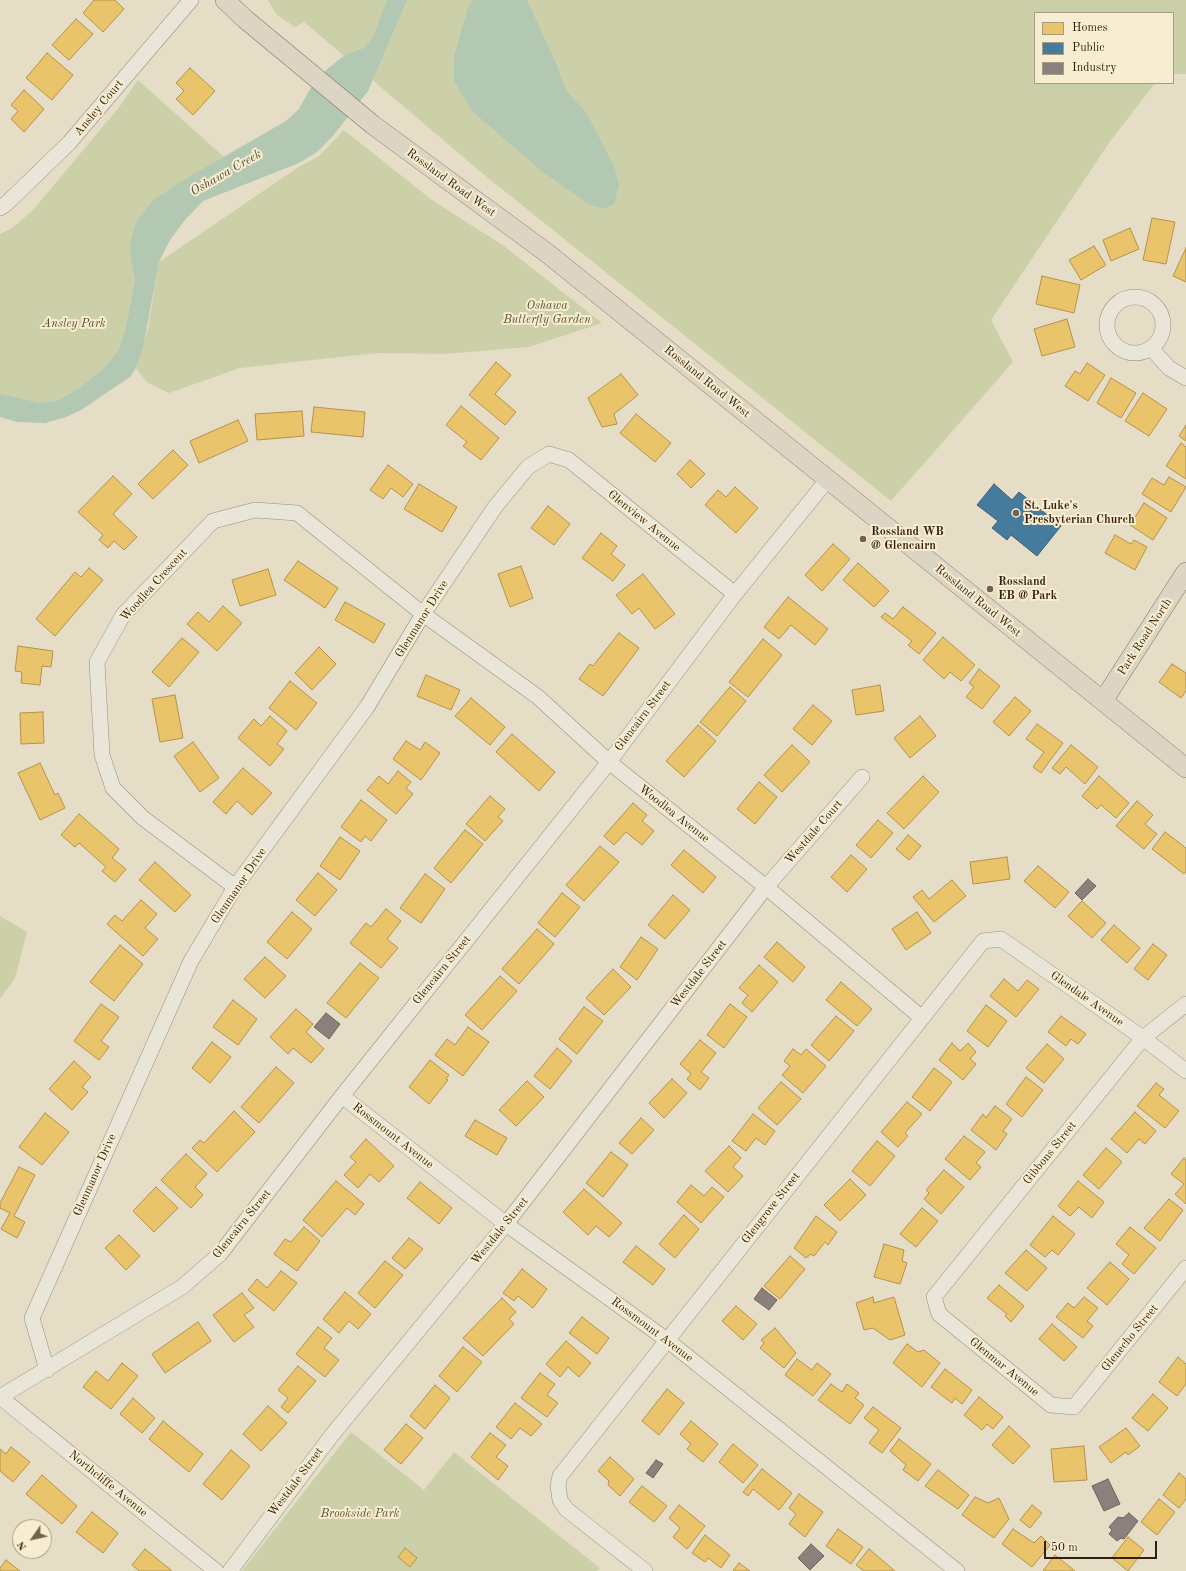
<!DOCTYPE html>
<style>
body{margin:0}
#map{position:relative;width:1186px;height:1571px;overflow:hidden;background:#e5ddc5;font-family:"Old Standard TT",serif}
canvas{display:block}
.legend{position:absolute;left:1034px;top:12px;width:140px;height:72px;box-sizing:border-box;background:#f7edd0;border:1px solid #a99a82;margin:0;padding:5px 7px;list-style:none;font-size:12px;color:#351e0e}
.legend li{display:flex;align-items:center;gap:8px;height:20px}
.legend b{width:20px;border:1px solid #a99a82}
.north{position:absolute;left:12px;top:1519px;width:40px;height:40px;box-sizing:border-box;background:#f7edd0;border:1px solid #a99a82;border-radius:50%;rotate:236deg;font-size:11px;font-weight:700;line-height:16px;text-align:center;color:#351e0e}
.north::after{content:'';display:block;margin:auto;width:14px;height:18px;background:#73614e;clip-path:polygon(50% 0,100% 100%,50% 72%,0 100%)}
.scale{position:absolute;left:1044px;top:1541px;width:113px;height:18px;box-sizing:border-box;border:2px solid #351e0e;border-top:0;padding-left:5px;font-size:12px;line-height:14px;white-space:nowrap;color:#351e0e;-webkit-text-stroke:3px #f7edd0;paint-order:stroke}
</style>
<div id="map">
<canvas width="1186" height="1571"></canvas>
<ul class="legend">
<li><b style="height:11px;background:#e9c46a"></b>Homes</li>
<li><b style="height:11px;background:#457b9d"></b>Public</li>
<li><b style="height:11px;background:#8a817c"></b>Industry</li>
</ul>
<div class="north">N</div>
<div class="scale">50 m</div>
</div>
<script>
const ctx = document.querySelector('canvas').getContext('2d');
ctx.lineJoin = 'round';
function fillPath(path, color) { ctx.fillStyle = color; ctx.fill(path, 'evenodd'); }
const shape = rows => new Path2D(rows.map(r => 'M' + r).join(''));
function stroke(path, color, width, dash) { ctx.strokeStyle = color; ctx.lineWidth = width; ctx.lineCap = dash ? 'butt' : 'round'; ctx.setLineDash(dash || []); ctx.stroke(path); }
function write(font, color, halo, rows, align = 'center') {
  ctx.font = font + ' "Old Standard TT",serif'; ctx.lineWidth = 4; ctx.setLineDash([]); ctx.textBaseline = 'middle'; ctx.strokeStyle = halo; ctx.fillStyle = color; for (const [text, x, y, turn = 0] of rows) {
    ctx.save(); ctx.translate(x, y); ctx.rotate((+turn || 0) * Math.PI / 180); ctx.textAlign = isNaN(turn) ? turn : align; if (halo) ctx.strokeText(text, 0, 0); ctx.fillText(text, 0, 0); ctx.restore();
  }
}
fillPath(shape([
 [268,0,1186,0,1186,74,1173,74,1173,13,1035,13,1035,83,1155,83,1109,143,991,320,1013,362,891,501,482,173,304,22,295,27,277,15],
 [138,80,224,157,153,200,131,261,135,280,125,331,118,351,103,369,81,387,58,400,40,403,2,396,0,394,0,234,12,228,33,210,120,106],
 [344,130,432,200,504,246,602,323,529,347,446,354,377,353,240,368,169,393,147,382,136,368,148,329,159,262,300,166,319,156],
 [0,916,27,932,15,978,0,999],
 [351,1432,424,1490,454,1452,600,1568,597,1571,242,1571]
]), '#ccd0a8');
fillPath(shape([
 [387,0,407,0,368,91,333,136,317,152,299,163,203,201,185,220,170,240,159,262,143,348,136,368,130,377,81,410,66,417,45,423,17,422,0,417,0,394,40,403,58,400,81,387,103,369,118,351,125,331,135,280,131,261,130,244,137,220,153,200,192,175,286,121,299,109,310,89,326,70,345,55,364,48,373,37],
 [473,0,527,0,556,63,566,90,587,114,614,166,619,185,614,204,603,209,588,204,543,172,472,111,454,81,454,56,468,8]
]), '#b2c8b2');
const homes = shape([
 [94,0,115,0,124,9,103,32,83,13,94,0],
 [76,19,93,34,69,60,52,45,76,19],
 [47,53,73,75,52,100,26,78,47,53],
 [190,68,215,91,193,115,176,99,184,91,176,83,190,68],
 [24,90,44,109,24,132,11,119,18,111,11,105,24,90],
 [1152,218,1175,222,1166,264,1143,260,1152,218],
 [1130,228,1139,249,1111,261,1103,240,1130,228],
 [1094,246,1106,265,1081,280,1069,260,1094,246],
 [1186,248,1186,282,1173,276,1186,248],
 [1042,276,1080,285,1074,313,1036,304,1042,276],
 [1067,319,1075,347,1042,356,1034,329,1067,319],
 [496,362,511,375,495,394,516,412,505,425,469,395,496,362],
 [1087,363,1105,375,1088,401,1065,386,1075,371,1080,374,1087,363],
 [621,374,638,395,614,414,617,424,602,427,588,398,621,374],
 [1111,378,1136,393,1121,418,1097,403,1111,378],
 [1143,393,1167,409,1149,436,1125,421,1143,393],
 [461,406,499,438,481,460,463,446,467,442,446,425,461,406],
 [314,407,365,412,363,437,311,432,314,407],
 [302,411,304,436,257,440,255,414,302,411],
 [636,414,671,443,655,462,620,433,636,414],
 [238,420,248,441,199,463,190,441,238,420],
 [1186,425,1186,441,1179,436,1186,425],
 [1181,443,1186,447,1186,479,1166,466,1181,443],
 [173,450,188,465,153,499,138,484,173,450],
 [690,460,705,474,691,488,677,474,690,460],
 [388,465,413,484,403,497,391,488,383,499,370,490,388,465],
 [113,476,132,494,113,514,137,537,124,550,114,541,108,548,99,540,103,535,78,512,113,476],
 [1169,477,1186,487,1171,512,1142,494,1152,478,1164,485,1169,477],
 [419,484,457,507,442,532,404,509,419,484],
 [735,487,758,508,736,533,705,505,718,490,726,497,735,487],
 [1144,503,1167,518,1153,540,1130,525,1144,503],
 [548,506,570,524,554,545,531,528,548,506],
 [601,533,617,546,611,554,625,565,613,581,582,558,601,533],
 [1115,535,1131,544,1134,540,1147,547,1135,570,1105,553,1115,535],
 [833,544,850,559,822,591,805,575,833,544],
 [298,561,338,588,325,608,284,580,298,561],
 [858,563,889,591,874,607,843,580,858,563],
 [521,566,533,598,510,607,498,574,521,566],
 [89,568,103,580,55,636,36,619,75,572,81,577,89,568],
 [268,569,276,595,240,606,232,580,268,569],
 [643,574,675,614,655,629,639,608,632,614,616,595,643,574],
 [788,597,828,629,815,645,791,625,779,639,764,627,788,597],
 [345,602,385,624,374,643,335,620,345,602],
 [223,606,242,623,217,651,187,624,198,612,209,622,223,606],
 [903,607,936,633,919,654,908,645,912,641,881,617,885,613,893,619,903,607],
 [619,633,639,648,603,696,579,679,590,664,593,666,619,633],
 [943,637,975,665,961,681,950,672,944,679,923,660,943,637],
 [182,638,199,652,169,687,152,672,182,638],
 [763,639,782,655,748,697,729,682,763,639],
 [18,646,53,651,51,667,42,666,40,685,21,683,22,672,15,671,18,646],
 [319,647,336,664,312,690,295,673,319,647],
 [1172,664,1186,673,1186,691,1181,698,1159,682,1172,664],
 [979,669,1000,686,982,709,966,697,974,687,969,683,979,669],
 [426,675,460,690,451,710,417,696,426,675],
 [290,681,317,703,296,730,269,708,290,681],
 [880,685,884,711,856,715,852,690,880,685],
 [730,687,746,701,717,736,700,722,730,687],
 [175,695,183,738,160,742,152,699,175,695],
 [1015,697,1031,711,1009,736,993,722,1015,697],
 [471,698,505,727,490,745,455,716,471,698],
 [813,705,832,721,812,745,793,729,813,705],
 [43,712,44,743,21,744,20,713,43,712],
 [270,716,287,731,277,744,284,749,270,766,238,738,254,719,261,726,270,716],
 [920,716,936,736,910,758,894,738,920,716],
 [1037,724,1063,743,1041,773,1033,767,1044,752,1026,739,1037,724],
 [698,725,716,741,684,777,666,761,698,725],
 [512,734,555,772,539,791,496,752,512,734],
 [406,741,420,750,425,742,440,753,421,780,393,759,406,741],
 [193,742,219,778,200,792,174,756,193,742],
 [792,745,810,762,782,792,764,775,792,745],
 [1071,745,1098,767,1085,784,1066,767,1060,774,1052,768,1071,745],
 [40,763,55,795,58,793,65,808,40,820,18,773,40,763],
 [243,768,272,793,252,815,237,801,226,814,213,802,243,768],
 [398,771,411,782,406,788,413,794,396,814,367,790,379,776,388,784,398,771],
 [923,776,939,792,904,829,887,813,923,776],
 [1099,776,1129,803,1116,818,1101,805,1097,809,1082,796,1099,776],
 [759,782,777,797,755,824,737,809,759,782],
 [490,796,505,809,498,817,503,821,485,841,466,824,490,796],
 [361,800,387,820,371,841,365,836,361,842,341,827,361,800],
 [1137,801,1153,815,1145,824,1157,834,1144,849,1116,826,1137,801],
 [633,803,647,815,642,821,654,831,642,845,626,832,614,845,604,836,633,803],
 [79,814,119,849,112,858,126,869,115,882,102,871,106,867,79,843,75,847,61,835,79,814],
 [878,820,893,833,871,858,856,845,878,820],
 [465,830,483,844,451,883,434,868,465,830],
 [1165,832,1186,848,1186,872,1184,874,1152,849,1165,832],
 [908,835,921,846,909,860,896,849,908,835],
 [340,837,360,851,340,880,320,866,340,837],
 [600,846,619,862,584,901,566,885,600,846],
 [684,850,716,877,703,893,671,865,684,850],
 [851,855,867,869,847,892,831,877,851,855],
 [1007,857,1010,879,973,884,970,862,1007,857],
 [155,862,191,895,175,912,139,880,155,862],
 [1038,866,1069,892,1055,908,1024,881,1038,866],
 [318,873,337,890,315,916,296,900,318,873],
 [425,874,445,889,421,923,400,908,425,874],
 [952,880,966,896,934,922,913,897,922,890,929,899,952,880],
 [562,893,580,907,555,937,538,923,562,893],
 [673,895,690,910,665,939,648,925,673,895],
 [141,900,157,914,145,928,158,939,143,956,107,924,115,915,122,921,141,900],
 [1082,901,1106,923,1092,938,1068,916,1082,901],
 [386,909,401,921,387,939,398,948,381,968,350,943,366,923,371,927,386,909],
 [292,912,312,929,287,959,267,942,292,912],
 [917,912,931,933,906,950,892,929,917,912],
 [1114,925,1140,948,1127,963,1101,940,1114,925],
 [537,929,554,944,519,984,502,969,537,929],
 [641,937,658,949,637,980,620,967,641,937],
 [777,942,805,967,793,982,764,957,777,942],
 [1153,944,1167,955,1148,980,1134,969,1153,944],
 [120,945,143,964,114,1001,90,982,120,945],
 [265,957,286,976,265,998,244,979,265,957],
 [360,963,379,978,346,1018,327,1003,360,963],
 [759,965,778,982,752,1012,742,1003,748,995,739,988,759,965],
 [613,969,631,987,604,1015,586,998,613,969],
 [500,976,517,991,482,1030,465,1015,500,976],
 [1004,979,1018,991,1027,980,1039,989,1016,1017,990,996,1004,979],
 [841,982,872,1009,857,1026,826,1000,841,982],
 [233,1000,257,1019,238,1045,213,1027,233,1000],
 [101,1004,119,1017,101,1041,109,1047,99,1060,74,1041,101,1004],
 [730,1004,747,1017,724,1048,707,1035,730,1004],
 [986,1005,1007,1021,988,1047,967,1031,986,1005],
 [584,1007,603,1021,577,1054,559,1039,584,1007],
 [296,1009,313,1024,306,1032,324,1049,311,1063,293,1048,288,1054,270,1037,296,1009],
 [836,1016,854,1031,829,1061,811,1045,836,1016],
 [1061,1016,1086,1034,1078,1044,1071,1039,1066,1046,1048,1032,1061,1016],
 [468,1027,489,1042,463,1076,435,1055,447,1039,455,1045,468,1027],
 [700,1040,716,1053,701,1072,709,1078,700,1090,687,1079,691,1074,680,1064,700,1040],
 [212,1042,231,1057,210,1083,192,1068,212,1042],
 [952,1043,960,1051,968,1043,976,1052,970,1059,976,1064,963,1080,939,1060,952,1043],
 [1047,1044,1064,1059,1044,1083,1026,1068,1047,1044],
 [557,1048,572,1061,550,1089,534,1076,557,1048],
 [793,1049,801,1055,806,1049,826,1066,803,1093,782,1075,790,1066,784,1061,793,1049],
 [430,1060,449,1075,446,1079,448,1080,429,1104,409,1087,430,1060],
 [74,1061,91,1077,82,1087,88,1092,72,1110,49,1089,74,1061],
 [276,1067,294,1083,259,1123,241,1107,276,1067],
 [934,1068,952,1082,930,1111,912,1097,934,1068],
 [1026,1077,1043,1090,1022,1117,1006,1104,1026,1077],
 [672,1079,687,1093,664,1118,649,1103,672,1079],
 [527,1081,544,1097,516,1126,499,1110,527,1081],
 [781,1082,801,1099,777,1125,758,1108,781,1082],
 [1156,1083,1164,1089,1159,1095,1179,1111,1165,1128,1137,1106,1156,1083],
 [907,1102,922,1114,905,1133,908,1136,898,1147,881,1132,907,1102],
 [995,1106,1012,1119,1003,1131,1007,1134,996,1150,971,1130,983,1114,986,1118,995,1106],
 [234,1111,255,1132,217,1172,192,1148,200,1140,204,1143,234,1111],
 [1135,1112,1156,1131,1145,1144,1139,1139,1127,1153,1111,1139,1135,1112],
 [45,1113,69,1132,42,1165,19,1147,45,1113],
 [753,1114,775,1131,765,1145,756,1138,746,1151,732,1141,753,1114],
 [641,1118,654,1130,632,1154,619,1143,641,1118],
 [475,1120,507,1138,497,1155,465,1136,475,1120],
 [964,1136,985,1152,976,1163,981,1167,970,1180,945,1159,964,1136],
 [366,1139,394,1166,379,1182,370,1174,358,1188,344,1175,356,1162,350,1157,366,1139],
 [877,1141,895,1156,870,1186,852,1171,877,1141],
 [729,1146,741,1158,733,1167,743,1176,728,1192,705,1171,729,1146],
 [1106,1148,1122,1162,1099,1189,1083,1175,1106,1148],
 [611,1152,628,1165,603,1197,586,1183,611,1152],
 [186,1154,207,1174,195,1187,203,1195,191,1208,161,1180,186,1154],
 [1184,1158,1186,1160,1186,1204,1175,1194,1184,1184,1171,1174,1184,1158],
 [19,1167,35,1175,14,1216,25,1222,17,1238,1,1229,10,1213,0,1208,0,1203,19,1167],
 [944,1170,964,1187,941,1214,924,1199,929,1193,926,1190,944,1170],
 [850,1179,866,1195,840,1221,824,1205,850,1179],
 [336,1181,364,1204,355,1215,347,1208,322,1237,303,1220,336,1181],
 [1078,1181,1104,1202,1092,1218,1079,1207,1070,1216,1058,1206,1078,1181],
 [420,1182,452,1208,439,1224,407,1198,420,1182],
 [691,1185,704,1196,712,1187,724,1197,701,1223,677,1202,691,1185],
 [156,1187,178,1208,154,1232,133,1211,156,1187],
 [584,1189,622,1223,609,1237,596,1226,588,1235,563,1212,584,1189],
 [1169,1199,1183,1210,1160,1241,1144,1228,1169,1199],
 [922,1208,938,1221,916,1247,900,1234,922,1208],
 [684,1215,699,1229,675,1258,659,1244,684,1215],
 [816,1216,837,1232,828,1245,825,1242,814,1256,811,1254,806,1258,794,1248,816,1216],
 [1053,1216,1075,1234,1058,1255,1052,1250,1045,1257,1030,1245,1053,1216],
 [304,1227,320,1241,297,1271,274,1254,285,1239,291,1242,304,1227],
 [1130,1227,1156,1248,1134,1274,1122,1264,1129,1255,1116,1244,1130,1227],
 [119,1235,140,1256,126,1270,105,1248,119,1235],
 [409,1238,423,1249,405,1269,392,1258,409,1238],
 [884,1244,904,1250,902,1261,907,1263,900,1284,874,1277,884,1244],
 [636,1246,665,1269,653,1285,623,1262,636,1246],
 [1026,1250,1047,1268,1027,1291,1005,1273,1026,1250],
 [790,1256,805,1269,780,1299,764,1286,790,1256],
 [385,1261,403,1275,375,1308,358,1293,385,1261],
 [1110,1262,1129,1279,1107,1305,1087,1288,1110,1262],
 [522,1269,547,1289,533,1308,518,1296,514,1301,503,1293,522,1269],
 [281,1271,297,1283,274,1311,248,1290,257,1279,267,1288,281,1271],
 [999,1285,1024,1306,1011,1322,1005,1316,1007,1314,987,1298,999,1285],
 [345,1292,371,1314,358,1329,349,1321,339,1333,323,1319,345,1292],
 [242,1293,254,1308,244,1315,254,1327,234,1342,213,1315,242,1293],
 [873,1297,874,1303,894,1297,905,1335,890,1340,873,1328,864,1330,856,1303,873,1297],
 [1084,1297,1098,1308,1087,1321,1093,1326,1083,1338,1056,1317,1068,1303,1074,1308,1084,1297],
 [502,1298,516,1312,509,1319,514,1324,483,1356,463,1338,502,1298],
 [736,1306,757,1324,743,1340,722,1321,736,1306],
 [582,1317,609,1338,597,1354,569,1333,582,1317],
 [198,1322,211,1341,165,1373,152,1354,198,1322],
 [1052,1324,1077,1347,1064,1361,1039,1339,1052,1324],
 [318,1327,332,1338,324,1348,339,1360,325,1377,296,1354,318,1327],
 [775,1328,796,1353,784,1368,760,1348,764,1343,761,1340,775,1328],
 [566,1341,591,1363,579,1377,568,1367,560,1377,546,1364,566,1341],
 [907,1344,918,1352,924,1350,940,1363,922,1387,893,1363,907,1344],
 [463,1347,482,1362,457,1392,439,1376,463,1347],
 [1178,1357,1186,1364,1186,1384,1177,1396,1159,1382,1178,1357],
 [797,1359,812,1370,817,1363,831,1374,813,1396,785,1375,797,1359],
 [122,1363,138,1376,111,1409,83,1387,96,1371,108,1381,122,1363],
 [298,1366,316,1381,288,1413,281,1407,288,1398,278,1390,298,1366],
 [945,1369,972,1390,962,1404,955,1398,952,1403,931,1387,945,1369],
 [540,1373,555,1384,547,1395,558,1403,547,1417,521,1398,540,1373],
 [831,1384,842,1392,847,1384,859,1393,855,1398,864,1405,850,1424,818,1400,831,1384],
 [435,1385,450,1398,425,1429,410,1416,435,1385],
 [667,1389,684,1403,659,1435,642,1421,667,1389],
 [1153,1394,1168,1408,1148,1431,1132,1418,1153,1394],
 [979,1397,1003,1417,993,1429,987,1424,982,1430,964,1415,979,1397],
 [133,1398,155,1418,142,1433,120,1414,133,1398],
 [515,1403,542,1424,531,1436,520,1428,511,1439,496,1427,515,1403],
 [268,1406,287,1423,261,1451,243,1434,268,1406],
 [873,1407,901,1428,882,1453,869,1443,879,1430,864,1418,873,1407],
 [163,1421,203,1454,189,1472,149,1439,163,1421],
 [691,1421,718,1444,703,1462,687,1449,691,1444,680,1434,691,1421],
 [406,1424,423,1438,401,1464,384,1450,406,1424],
 [1009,1426,1030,1446,1013,1464,992,1445,1009,1426],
 [1126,1428,1140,1446,1128,1455,1126,1452,1111,1463,1099,1447,1126,1428],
 [490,1433,506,1445,496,1457,508,1466,498,1480,471,1457,490,1433],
 [899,1439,931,1464,918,1481,903,1470,906,1465,890,1451,899,1439],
 [733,1444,758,1465,743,1483,719,1462,733,1444],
 [1084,1446,1087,1480,1054,1482,1051,1449,1084,1446],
 [11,1447,30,1462,13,1482,0,1471,0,1449,6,1454,11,1447],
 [231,1450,250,1466,222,1500,203,1484,231,1450],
 [610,1457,634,1479,620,1496,608,1485,609,1481,598,1471,610,1457],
 [762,1469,792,1493,779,1510,753,1489,748,1496,743,1492,762,1469],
 [938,1470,969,1495,958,1509,925,1486,938,1470],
 [1179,1473,1186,1479,1186,1499,1179,1508,1163,1495,1179,1473],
 [42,1475,77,1506,62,1524,26,1494,42,1475],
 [642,1486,667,1506,654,1522,629,1502,642,1486],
 [799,1494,823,1512,805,1537,789,1524,796,1514,789,1508,799,1494],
 [975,1497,988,1503,999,1498,1009,1519,994,1538,962,1515,975,1497],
 [1159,1499,1175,1512,1157,1535,1141,1522,1159,1499],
 [679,1505,705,1526,687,1549,673,1537,680,1528,669,1518,679,1505],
 [1032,1505,1042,1513,1030,1528,1020,1520,1032,1505],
 [92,1512,118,1533,103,1553,76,1532,92,1512],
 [838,1529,863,1547,851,1564,826,1546,838,1529],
 [1013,1529,1034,1543,1041,1536,1050,1545,1032,1567,1002,1544,1013,1529],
 [705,1535,730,1555,721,1568,708,1558,705,1562,692,1553,705,1535],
 [1128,1537,1144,1550,1128,1571,1112,1558,1128,1537],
 [405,1548,417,1558,410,1567,398,1557,405,1548],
 [145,1549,171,1570,171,1571,139,1571,132,1565,145,1549],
 [869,1549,895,1571,864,1571,856,1565,869,1549],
 [1055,1555,1075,1571,1043,1571,1055,1555],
 [6,1560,20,1571,0,1571,0,1568,6,1560],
 [739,1563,750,1571,733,1571,739,1563]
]);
fillPath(homes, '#e9c46a');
stroke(homes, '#b3924e', 1);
const public = shape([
 [994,484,1012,500,1019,492,1061,526,1037,556,1011,535,1007,540,992,528,998,521,977,505,994,484]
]);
fillPath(public, '#457b9d');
stroke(public, '#405f72', 1);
const industry = shape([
 [1088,879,1096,886,1082,900,1075,893,1088,879],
 [326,1013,340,1024,329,1039,314,1027,326,1013],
 [762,1288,777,1300,769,1310,754,1299,762,1288],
 [656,1460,663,1464,653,1478,646,1473,656,1460],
 [1108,1479,1120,1504,1104,1511,1092,1486,1108,1479],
 [1129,1513,1138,1521,1124,1539,1121,1538,1117,1541,1109,1534,1112,1530,1109,1527,1118,1517,1123,1518,1129,1513],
 [811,1544,824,1556,810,1570,798,1558,811,1544]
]);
fillPath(industry, '#8a817c');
stroke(industry, '#70635b', 1);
const minor = shape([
 [0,208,6,204,69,143,191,0],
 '1107 325a28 28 0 1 1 56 0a28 28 0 1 1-56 0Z',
 [1151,348,1169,368,1186,378],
 [235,887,143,818,113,788,102,755,97,662,123,615,213,521,255,510,297,513,423,614,538,697,609,762,766,887,922,1018],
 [1186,1004,1143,1038,934,1297,939,1314,1051,1405,1074,1407,1186,1268],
 [342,1096,506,1224,667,1340,957,1571],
 [47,1370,32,1318,191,961,235,887,367,707,423,614,495,507,528,467,549,454,569,460,735,594],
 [0,1397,182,1287,220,1254,342,1096,609,762,735,594,828,479],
 [0,1397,216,1571],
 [230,1571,332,1435,506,1224,766,887,862,777],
 [645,1571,566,1509,560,1500,558,1486,560,1476,983,941,1001,939,1143,1038,1186,1071]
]);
const major = shape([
 [225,0,245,19,373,125,547,253,1186,768],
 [1103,701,1186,572]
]);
stroke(minor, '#968f7f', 16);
stroke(major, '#7d7568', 20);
stroke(minor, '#e9e6d9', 15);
stroke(major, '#ddd5c4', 19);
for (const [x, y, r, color] of [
 [1016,513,4,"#73614e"],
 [863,539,4,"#73614e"],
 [990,589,4,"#73614e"]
]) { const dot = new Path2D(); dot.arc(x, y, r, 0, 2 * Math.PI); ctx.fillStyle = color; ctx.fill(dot); stroke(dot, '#f7edd0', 1.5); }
write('12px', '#351e0e', '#f7edd0', [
 ["Ansley Court",99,108,-50],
 ["Rossland Road West",451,183,36],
 ["Rossland Road West",707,382,39],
 ["Glenview Avenue",644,521,39],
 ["Woodlea Crescent",154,585,-48],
 ["Rossland Road West",978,601,39],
 ["Glenmanor Drive",422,619,-58],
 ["Park Road North",1145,637,-57],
 ["Glencairn Street",643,716,-53],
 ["Woodlea Avenue",674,814,38],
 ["Westdale Court",814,832,-49],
 ["Glenmanor Drive",239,886,-56],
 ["Glencairn Street",442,970,-51],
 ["Westdale Street",699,974,-52],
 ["Glendale Avenue",1087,999,35],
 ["Rossmount Avenue",393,1136,38],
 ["Gibbons Street",1050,1153,-51],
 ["Glenmanor Drive",95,1175,-66],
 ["Glengrove Street",771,1208,-52],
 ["Glencairn Street",242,1224,-51],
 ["Westdale Street",500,1231,-51],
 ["Rossmount Avenue",652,1330,37],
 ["Glenecho Street",1130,1338,-51],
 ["Glenmar Avenue",1004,1367,39],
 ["Westdale Street",296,1482,-53],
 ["Northcliffe Avenue",108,1484,39]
]);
write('italic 12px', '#5c5035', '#f7edd0', [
 ["Oshawa",547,306],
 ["Butterfly Garden",547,320],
 ["Ansley Park",74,324],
 ["Brookside Park",360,1514]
]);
write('bold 12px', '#351e0e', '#f7edd0', [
 ["St. Luke's",1024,506],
 ["Presbyterian Church",1024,520],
 ["Rossland WB",871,532],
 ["@ Glencairn",871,546],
 ["Rossland",998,582],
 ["EB @ Park",998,596]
], 'left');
write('italic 13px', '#544e3d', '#f7edd0', [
 ["Oshawa Creek",226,173,-30]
]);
</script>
